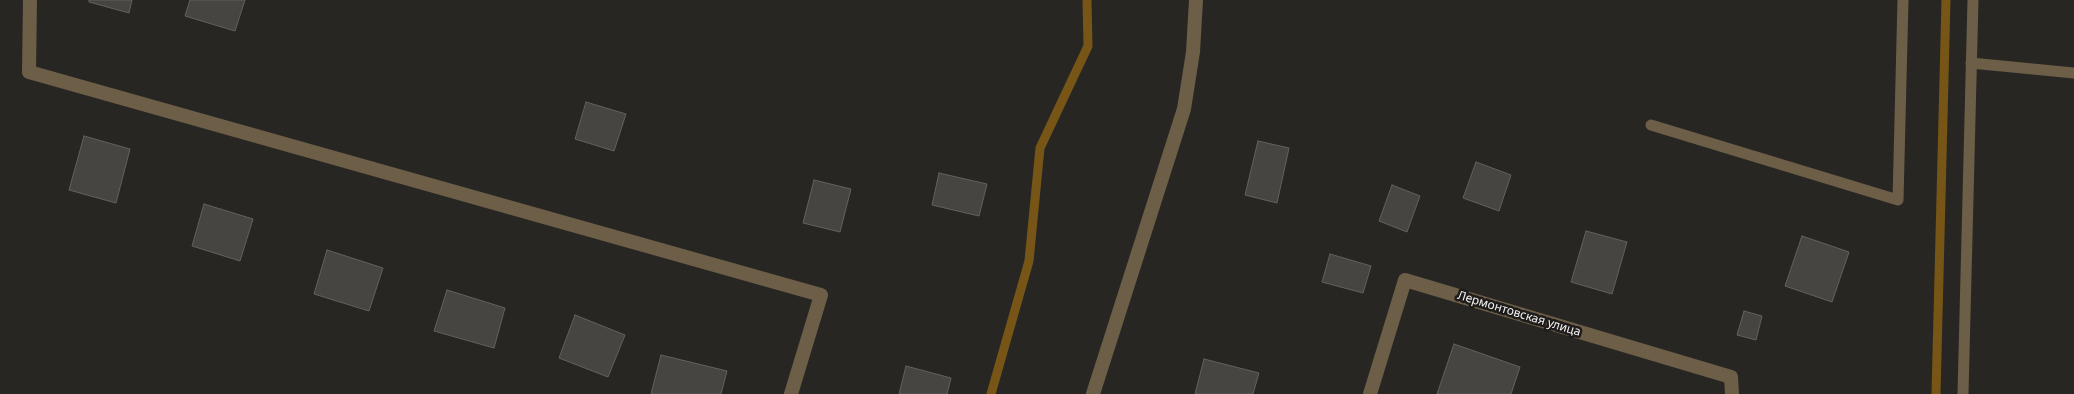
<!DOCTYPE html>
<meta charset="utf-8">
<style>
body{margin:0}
canvas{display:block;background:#272623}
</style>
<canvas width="2074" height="394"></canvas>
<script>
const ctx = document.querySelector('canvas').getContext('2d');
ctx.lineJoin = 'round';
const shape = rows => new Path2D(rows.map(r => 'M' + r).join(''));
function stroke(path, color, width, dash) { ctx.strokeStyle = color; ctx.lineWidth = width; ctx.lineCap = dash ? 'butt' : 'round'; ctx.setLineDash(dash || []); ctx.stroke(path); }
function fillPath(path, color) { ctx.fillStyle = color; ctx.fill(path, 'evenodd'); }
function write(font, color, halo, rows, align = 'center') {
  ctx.font = font + ' "Noto Sans",sans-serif'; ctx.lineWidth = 5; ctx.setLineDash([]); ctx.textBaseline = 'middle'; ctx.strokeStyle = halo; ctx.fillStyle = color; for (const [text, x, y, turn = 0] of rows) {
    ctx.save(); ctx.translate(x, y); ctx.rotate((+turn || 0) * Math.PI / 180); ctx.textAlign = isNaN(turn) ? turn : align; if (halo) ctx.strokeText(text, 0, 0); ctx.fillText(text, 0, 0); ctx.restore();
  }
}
stroke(shape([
 [991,394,1029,261,1040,148,1088,46,1087,0],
 [1936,394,1946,0]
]), '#765516', 9);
const building = shape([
 [89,0,132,0,129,13,89,2,89,0],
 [190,0,245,0,235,31,185,16,190,0],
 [586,102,626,114,614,151,575,139,586,102],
 [84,136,130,149,116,203,69,190,84,136],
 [1258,141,1289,148,1277,203,1245,195,1258,141],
 [1476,162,1511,175,1499,211,1463,198,1476,162],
 [939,173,987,184,979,216,932,205,939,173],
 [814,180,851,189,840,232,803,223,814,180],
 [1392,185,1420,196,1407,232,1379,221,1392,185],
 [204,204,253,219,240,261,192,246,204,204],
 [1586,231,1627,242,1612,294,1571,282,1586,231],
 [1802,236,1849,252,1832,302,1785,286,1802,236],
 [327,250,383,268,369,311,314,294,327,250],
 [1330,254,1371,266,1363,293,1322,282,1330,254],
 [447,290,505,308,494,348,434,331,447,290],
 [1744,311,1762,316,1756,340,1737,335,1744,311],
 [575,315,625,335,608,377,559,358,575,315],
 [1454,344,1520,367,1511,394,1437,394,1454,344],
 [661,355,727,371,721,394,651,394,661,355],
 [1204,359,1259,373,1253,394,1195,394,1204,359],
 [906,366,951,378,947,394,899,394,906,366]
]);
fillPath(building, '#474542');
stroke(building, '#63615e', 1);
stroke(shape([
 [1971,63,2074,73],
 [1651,125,1898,200,1903,0],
 [1963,394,1973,0]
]), '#6d5e47', 11);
stroke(shape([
 [30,0,29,72,821,295,791,394],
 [1370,394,1405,280,1731,377,1732,394]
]), '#6d5e47', 14);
stroke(shape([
 [1093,394,1184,109,1193,52,1196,0]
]), '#6d5e47', 14);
write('12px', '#f3f2f0', '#1e1c1a', [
 ["Лермонтовская улица",1519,314,17]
]);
</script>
